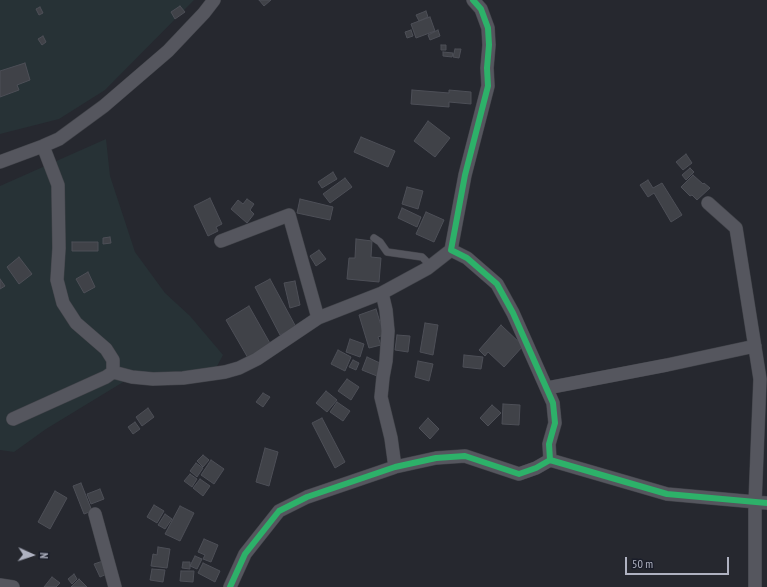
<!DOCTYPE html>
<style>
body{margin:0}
#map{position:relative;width:767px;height:587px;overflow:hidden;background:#26282f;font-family:"PT Sans Narrow",sans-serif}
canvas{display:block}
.north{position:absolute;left:12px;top:535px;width:40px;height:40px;-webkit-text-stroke:3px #1a1d29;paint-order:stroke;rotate:93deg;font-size:11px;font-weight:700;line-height:16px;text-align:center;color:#afb2c1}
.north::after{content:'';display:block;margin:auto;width:14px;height:18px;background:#afb2c1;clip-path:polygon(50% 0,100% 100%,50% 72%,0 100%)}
.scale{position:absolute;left:625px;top:557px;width:104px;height:18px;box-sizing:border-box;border:2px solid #afb2c1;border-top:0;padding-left:5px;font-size:12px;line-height:14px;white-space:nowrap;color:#afb2c1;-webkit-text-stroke:3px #1a1d29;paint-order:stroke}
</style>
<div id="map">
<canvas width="767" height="587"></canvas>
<div class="north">N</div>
<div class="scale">50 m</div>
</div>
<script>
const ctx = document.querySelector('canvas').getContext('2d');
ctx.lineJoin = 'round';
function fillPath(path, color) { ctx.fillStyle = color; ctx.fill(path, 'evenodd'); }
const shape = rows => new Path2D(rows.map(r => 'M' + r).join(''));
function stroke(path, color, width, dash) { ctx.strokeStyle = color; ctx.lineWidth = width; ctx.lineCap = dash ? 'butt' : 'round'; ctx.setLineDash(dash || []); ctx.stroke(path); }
fillPath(shape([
 [0,0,194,0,105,90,59,119,0,134],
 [106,139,110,176,135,252,165,293,190,316,223,355,215,370,182,376,138,373,46,429,14,452,0,450,0,186]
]), '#273236');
const building = shape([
 [259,0,271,0,264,6,259,0],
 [180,6,185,12,175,19,171,12,180,6],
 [40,7,43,13,39,15,36,9,40,7],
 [426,11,428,17,419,21,416,15,426,11],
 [430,17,435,31,416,38,411,24,430,17],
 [411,30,413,36,407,38,405,32,411,30],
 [438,30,440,36,430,40,428,35,438,30],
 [43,36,46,42,42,45,38,39,43,36],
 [441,45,446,45,446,50,441,50,441,45],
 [455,49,461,49,459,58,453,57,455,49],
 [443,52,453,53,452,57,443,56,443,52],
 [25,63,30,80,17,85,19,90,0,97,0,71,25,63],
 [412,90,449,93,449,90,471,92,471,104,449,102,449,107,411,104,412,90],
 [428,121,450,138,435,157,414,141,428,121],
 [361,137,395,151,388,167,354,152,361,137],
 [686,154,692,163,683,170,676,162,686,154],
 [690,168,694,172,686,180,682,175,690,168],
 [333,172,337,179,322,188,318,182,333,172],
 [693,175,703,184,704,183,710,188,697,200,692,195,690,196,681,187,693,175],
 [345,178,352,187,330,203,323,194,345,178],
 [648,180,653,188,662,183,682,215,671,222,654,193,648,197,640,185,648,180],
 [407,187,423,191,418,209,402,204,407,187],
 [210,198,222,224,216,227,218,231,208,236,194,206,210,198],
 [247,199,254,204,250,210,254,214,247,223,231,209,238,200,243,204,247,199],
 [300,199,333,207,330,220,297,213,300,199],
 [402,208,421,217,417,227,398,218,402,208],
 [426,212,444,220,434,242,416,234,426,212],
 [110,237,111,243,103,244,103,238,110,237],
 [356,239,372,241,371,257,381,258,379,282,347,279,349,258,355,258,356,239],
 [72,242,98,242,98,251,72,251,72,242],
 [319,250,326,259,316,266,310,256,319,250],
 [19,257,32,274,19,284,7,267,19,257],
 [88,272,95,287,84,293,76,279,88,272],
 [0,279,5,286,0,289,0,279],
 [270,279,296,327,280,335,255,287,270,279],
 [295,281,300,305,290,308,284,283,295,281],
 [249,306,271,345,248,358,226,320,249,306],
 [376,309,384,335,378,337,381,345,369,348,359,315,376,309],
 [425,323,438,325,433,355,420,352,425,323],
 [501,325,523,346,504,367,488,352,485,356,479,350,501,325],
 [397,335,410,336,408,352,395,350,397,335],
 [350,339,364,344,360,357,346,352,350,339],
 [338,350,351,357,345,371,331,364,338,350],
 [464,355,483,357,481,369,463,367,464,355],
 [367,357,382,364,377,376,362,370,367,357],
 [353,360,359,363,356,370,349,367,353,360],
 [418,361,433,364,429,381,415,377,418,361],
 [347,379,359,387,351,400,338,391,347,379],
 [326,391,337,400,327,412,316,403,326,391],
 [263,393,270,397,263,407,256,402,263,393],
 [337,402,350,411,343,421,330,412,337,402],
 [503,404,520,405,519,425,502,424,503,404],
 [492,405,501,413,488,426,480,418,492,405],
 [148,408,154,417,142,426,136,417,148,408],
 [322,418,345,462,335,468,312,423,322,418],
 [428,418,439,429,430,439,419,428,428,418],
 [135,422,140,429,133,434,128,427,135,422],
 [265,448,278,452,269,486,256,482,265,448],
 [203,455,209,460,203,467,197,461,203,455],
 [211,460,224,469,214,484,201,475,211,460],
 [196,463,203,468,197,477,190,471,196,463],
 [190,474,197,479,192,487,184,481,190,474],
 [200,479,210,486,203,496,193,488,200,479],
 [81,483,92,511,84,514,73,486,81,483],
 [100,489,104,499,91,504,87,494,100,489],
 [55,491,67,498,50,529,38,522,55,491],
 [154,505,164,511,157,523,147,517,154,505],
 [180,506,194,513,180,541,165,534,180,506],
 [165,514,172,519,165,529,158,525,165,514],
 [204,539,218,545,211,562,203,559,205,555,198,552,204,539],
 [158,547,170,549,167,568,151,566,153,554,157,555,158,547],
 [195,556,202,559,197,569,190,566,195,556],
 [103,561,109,573,100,577,94,564,103,561],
 [183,562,190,562,190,569,182,568,183,562],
 [203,563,220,571,215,582,198,573,203,563],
 [152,569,165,570,163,582,150,580,152,569],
 [181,571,194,571,193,582,180,581,181,571],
 [74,574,77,579,72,584,68,579,74,574],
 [52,577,60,583,56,587,44,587,52,577],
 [79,579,87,587,71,587,79,579]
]);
fillPath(building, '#404248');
stroke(building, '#4d4f57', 1);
const lane = shape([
 [374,238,380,242,387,252,422,257,426,261,428,268]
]);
const street = shape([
 [473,0,481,9,488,28,489,45,487,68,488,86,465,175,451,250,467,258,497,284,513,313,553,403,555,423,549,444,550,460],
 [0,162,43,146,59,139,104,106,168,51,204,13,214,0],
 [708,203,736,228,760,379,755,503,755,587],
 [221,241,289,215,318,318],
 [382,293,386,310,388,331,386,361,383,377,381,397,391,438,395,467],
 [113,372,132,377,153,379,183,378,225,372,239,368,257,359,318,318,382,293,428,268,451,250],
 [547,388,667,365,755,346],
 [13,419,106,377,113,372,113,360,106,349,76,323,63,303,57,280,59,248,58,185,43,146],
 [95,514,115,587],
 [0,585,13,587],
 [230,587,245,554,279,511,307,497,395,467,436,458,465,456,519,474,536,468,550,460,667,494,767,503]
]);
stroke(lane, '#414349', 8);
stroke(street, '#414349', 14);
stroke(lane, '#55565e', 7);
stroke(street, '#55565e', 13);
stroke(shape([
 [473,0,481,9,488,28,489,45,487,68,488,86,465,175,451,250,467,258,497,284,513,313,553,403,555,423,549,444,550,460],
 [230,587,245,554,279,511,307,497,395,467,436,458,465,456,519,474,536,468,550,460,667,494,767,503]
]), '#2db169', 6);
</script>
